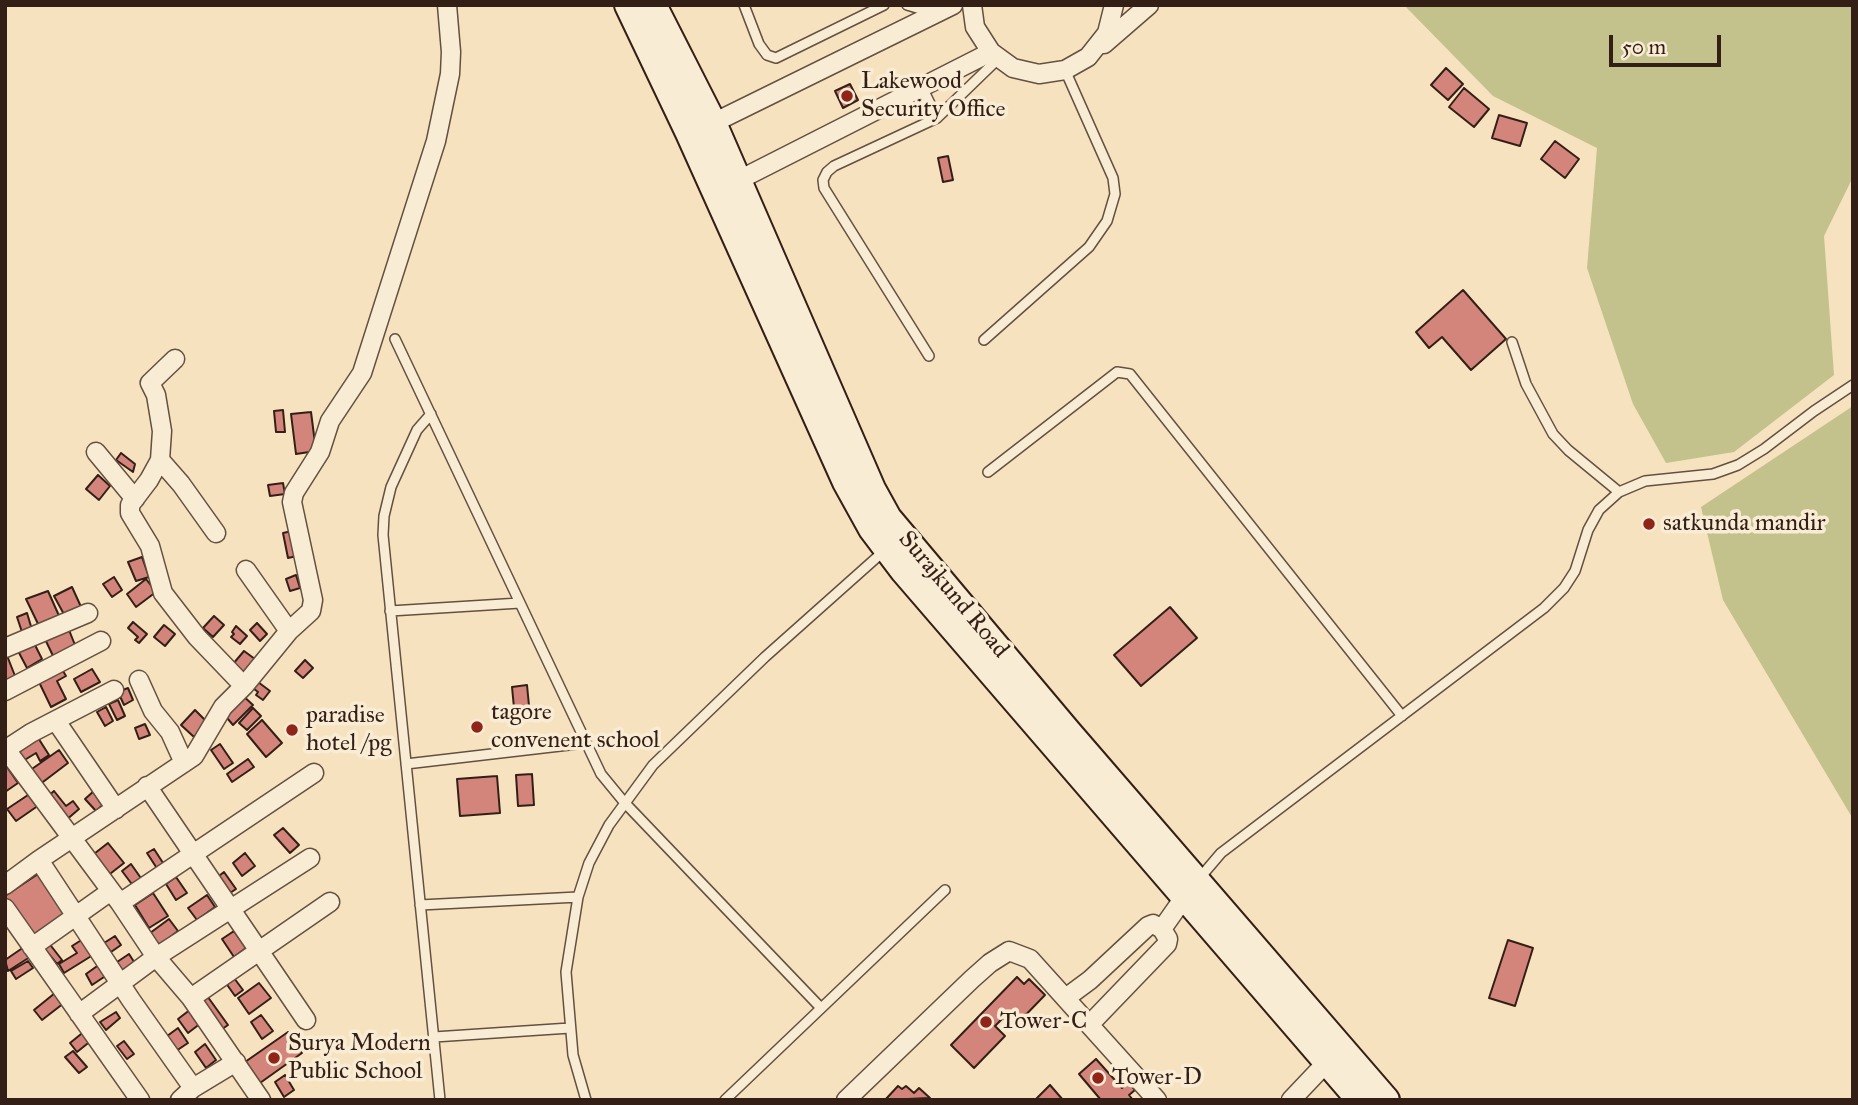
<!DOCTYPE html>
<style>
body{margin:0}
#map{position:relative;width:1858px;height:1105px;overflow:hidden;background:#f6e2be;font-family:"IM FELL Great Primer",serif}
canvas{display:block}
.frame{position:absolute;inset:0;border:7px solid #341f17;pointer-events:none}
.scale{position:absolute;left:1609px;top:35px;width:112px;height:32px;box-sizing:border-box;border:4px solid #341f17;border-top:0;padding-left:9px;font-size:21px;line-height:24px;white-space:nowrap;color:#341f17;-webkit-text-stroke:5px #f9ecd5;paint-order:stroke}
</style>
<div id="map">
<canvas width="1858" height="1105"></canvas>
<div class="frame"></div>
<div class="scale">50 m</div>
</div>
<script>
const ctx = document.querySelector('canvas').getContext('2d');
ctx.lineJoin = 'round';
function fillPath(path, color) { ctx.fillStyle = color; ctx.fill(path, 'evenodd'); }
const shape = rows => new Path2D(rows.map(r => 'M' + r).join(''));
function stroke(path, color, width, dash) { ctx.strokeStyle = color; ctx.lineWidth = width; ctx.lineCap = dash ? 'butt' : 'round'; ctx.setLineDash(dash || []); ctx.stroke(path); }
function write(font, color, halo, rows, align = 'center') {
  ctx.font = font + ' "IM FELL Great Primer",serif'; ctx.lineWidth = 7; ctx.setLineDash([]); ctx.textBaseline = 'middle'; ctx.strokeStyle = halo; ctx.fillStyle = color; for (const [text, x, y, turn = 0] of rows) {
    ctx.save(); ctx.translate(x, y); ctx.rotate((+turn || 0) * Math.PI / 180); ctx.textAlign = isNaN(turn) ? turn : align; if (halo) ctx.strokeText(text, 0, 0); ctx.fillText(text, 0, 0); ctx.restore();
  }
}
fillPath(shape([
 [1404,5,1853,5,1853,177,1824,236,1834,375,1734,452,1666,463,1633,404,1587,268,1597,148,1493,96],
 [1853,406,1853,819,1723,600,1701,507]
]), '#c3c18c');
const building = shape([
 [1446,68,1463,84,1448,100,1431,85,1446,68],
 [850,84,858,100,843,108,835,91,850,84],
 [1464,88,1489,109,1474,127,1449,107,1464,88],
 [1499,115,1527,123,1520,146,1492,138,1499,115],
 [1555,141,1579,159,1565,178,1541,159,1555,141],
 [948,156,953,180,943,182,938,158,948,156],
 [1463,290,1506,339,1471,370,1442,337,1429,348,1416,332,1463,290],
 [283,410,285,432,276,432,274,411,283,410],
 [311,412,316,451,296,454,291,414,311,412],
 [121,453,135,464,133,472,116,460,121,453],
 [98,475,110,486,99,500,86,489,98,475],
 [283,483,285,494,270,496,268,485,283,483],
 [292,531,297,556,288,558,283,533,292,531],
 [142,557,149,577,136,581,128,562,142,557],
 [296,575,300,588,290,591,286,579,296,575],
 [114,577,122,590,112,597,103,584,114,577],
 [146,579,156,592,136,607,127,594,146,579],
 [72,587,82,609,66,618,54,596,72,587],
 [48,591,60,618,40,628,26,599,48,591],
 [1170,607,1197,638,1141,686,1114,655,1170,607],
 [27,613,33,633,24,638,17,617,27,613],
 [214,616,224,625,213,637,203,628,214,616],
 [133,622,147,634,139,643,135,640,138,637,128,628,133,622],
 [257,623,267,634,260,641,250,630,257,623],
 [67,625,77,650,55,660,44,637,67,625],
 [164,625,175,634,165,646,154,637,164,625],
 [236,626,247,636,240,644,231,637,234,634,232,632,236,626],
 [33,641,42,659,27,668,17,649,33,641],
 [244,651,259,662,247,677,233,664,244,651],
 [6,653,17,681,5,687,5,653,6,653],
 [305,660,313,668,303,678,295,671,305,660],
 [60,666,66,676,57,681,66,699,51,707,38,680,60,666],
 [92,669,100,682,81,692,74,679,92,669],
 [254,679,270,691,263,700,256,695,258,692,249,685,254,679],
 [527,685,530,716,515,718,512,687,527,685],
 [128,688,133,700,124,705,118,692,128,688],
 [241,694,253,705,233,725,222,712,241,694],
 [118,700,125,716,117,720,109,704,118,700],
 [106,707,113,721,105,726,97,712,106,707],
 [253,708,261,716,247,730,239,723,253,708],
 [195,710,208,723,194,737,181,725,195,710],
 [262,720,282,743,266,757,247,734,262,720],
 [145,724,150,735,139,739,135,728,145,724],
 [35,733,49,755,40,761,36,753,23,761,15,746,35,733],
 [220,744,233,763,224,769,211,750,220,744],
 [59,750,68,763,39,785,29,771,59,750],
 [248,759,254,767,232,782,227,774,248,759],
 [5,764,18,783,5,792,5,764],
 [532,774,534,805,518,806,516,775,532,774],
 [497,776,500,813,460,816,457,779,497,776],
 [95,790,106,802,96,811,85,799,95,790],
 [34,791,42,803,16,821,7,809,34,791],
 [54,791,66,806,73,801,79,809,65,821,46,798,54,791],
 [283,828,299,845,290,853,274,835,283,828],
 [108,843,124,863,106,877,90,857,108,843],
 [154,849,165,866,158,870,147,853,154,849],
 [245,853,255,866,242,876,233,863,245,853],
 [131,864,143,881,134,887,122,871,131,864],
 [41,872,70,915,32,940,5,900,5,896,41,872],
 [224,872,236,889,227,895,215,879,224,872],
 [176,877,187,893,176,900,166,884,176,877],
 [153,893,168,916,149,928,135,905,153,893],
 [207,895,215,907,197,920,188,908,207,895],
 [169,919,178,931,155,949,146,936,169,919],
 [234,931,246,948,234,957,222,939,234,931],
 [115,936,121,945,111,952,104,943,115,936],
 [83,939,93,955,64,973,59,964,77,953,72,946,83,939],
 [1508,940,1533,948,1515,1006,1489,998,1508,940],
 [48,942,62,960,57,964,43,947,48,942],
 [24,947,30,957,8,971,5,960,24,947],
 [129,954,138,968,123,978,114,964,129,954],
 [28,961,33,968,16,979,11,971,28,961],
 [100,964,107,975,92,985,86,974,100,964],
 [231,974,243,990,235,996,223,979,231,974],
 [1017,977,1024,984,1029,979,1045,995,1013,1028,1003,1018,995,1026,1005,1036,974,1068,951,1045,1017,977],
 [259,983,271,998,249,1014,238,998,259,983],
 [55,993,64,1003,42,1020,34,1010,55,993],
 [205,993,228,1025,218,1032,196,999,205,993],
 [191,1009,201,1023,188,1033,178,1019,191,1009],
 [116,1012,120,1018,106,1030,100,1022,116,1012],
 [261,1015,273,1031,262,1039,251,1022,261,1015],
 [178,1028,188,1043,173,1053,163,1039,178,1028],
 [86,1030,92,1040,77,1052,70,1043,86,1030],
 [288,1032,302,1053,260,1083,245,1062,288,1032],
 [124,1041,134,1054,127,1059,117,1046,124,1041],
 [205,1044,216,1060,206,1068,195,1052,205,1044],
 [73,1051,87,1067,79,1073,65,1057,73,1051],
 [1096,1059,1122,1088,1128,1082,1135,1090,1129,1095,1133,1100,1101,1100,1079,1074,1096,1059],
 [285,1075,294,1090,284,1097,275,1082,285,1075],
 [1050,1085,1063,1100,1035,1100,1050,1085],
 [898,1086,902,1089,906,1086,914,1093,919,1088,930,1098,885,1100,898,1086]
]);
fillPath(building, '#d3857c');
stroke(building, '#341f17', 2);
const lane = shape([
 [744,5,759,44,767,55,776,58,884,5],
 [907,5,934,13],
 [922,87,937,118],
 [395,339,601,774,624,802,821,1008],
 [984,340,1089,247,1107,221,1115,194,1113,178,1065,70],
 [1512,342,1526,384,1553,434,1568,450,1619,492],
 [929,356,824,188,823,180,827,172,834,166,937,118,999,58],
 [431,414,417,430,391,487,384,516,383,535,440,1100],
 [988,472,1117,372,1130,374,1402,716],
 [390,611,520,603],
 [406,764,586,743],
 [1198,880,1221,853,1544,608,1564,588,1575,571,1588,530,1599,510,1619,492,1645,481,1713,474,1738,465,1764,449,1814,411,1853,385],
 [420,905,578,897],
 [434,1037,570,1028],
 [586,1100,573,1055,566,972,578,897,589,863,609,825,653,765,765,657,884,551],
 [725,1100,945,890]
]);
const street = shape([
 [972,5,975,27,991,52,1013,68,1039,74,1065,70,1088,57,1107,33,1114,5],
 [1104,44,1149,5],
 [705,127,953,5],
 [729,185,991,52],
 [175,359,150,383,156,395,162,431,160,460,149,480,130,505,130,513,150,546,163,593,197,637,244,686],
 [96,452,135,499],
 [160,460,181,484,216,533],
 [246,570,289,631],
 [5,648,88,613],
 [139,680,153,711,170,732,184,763],
 [5,691,101,641],
 [56,721,116,809],
 [5,748,120,903,156,957,191,998,261,1100],
 [5,750,31,733,114,690],
 [147,786,306,1020],
 [39,860,131,1000,193,1088],
 [5,885,39,860,194,756,223,707,244,686,289,631,311,611,313,600,292,502,294,493,320,452,330,421,362,373,436,141,450,74,451,52,447,5],
 [120,903,314,773],
 [5,908,140,1100],
 [1162,929,1190,889],
 [32,947,111,891],
 [1067,997,1090,980,1148,926,1153,924,1162,929,1168,939,1167,944,1090,1024],
 [191,998,330,902],
 [79,1014,156,957,310,858],
 [180,1100,193,1088,236,1062],
 [846,1100,972,979,990,963,1009,951,1030,959,1157,1100],
 [1291,1100,1327,1062]
]);
const secondary = shape([
 [628,5,689,133,846,482,872,529,903,570,1360,1100],
 [653,5,713,123,872,489,888,518,1068,732,1386,1100]
]);
stroke(lane, '#645041', 12);
stroke(street, '#645041', 21);
stroke(secondary, '#341f17', 30);
stroke(lane, '#f9ecd5', 9);
stroke(street, '#f9ecd5', 18);
stroke(secondary, '#f9ecd5', 26);
for (const [x, y, r, color] of [
 [847,96,7,"#8f2418"],
 [1649,524,7,"#8f2418"],
 [477,727,7,"#8f2418"],
 [292,730,7,"#8f2418"],
 [986,1022,7,"#8f2418"],
 [274,1058,7,"#8f2418"],
 [1098,1078,7,"#8f2418"]
]) { const dot = new Path2D(); dot.arc(x, y, r, 0, 2 * Math.PI); ctx.fillStyle = color; ctx.fill(dot); stroke(dot, '#f9ecd5', 2.5); }
write('24px', '#341f17', '#f9ecd5', [
 ["Lakewood",861,82],
 ["Security Office",861,110],
 ["satkunda mandir",1663,524],
 ["tagore",491,713],
 ["convenent school",491,741],
 ["paradise",306,716],
 ["hotel /pg",306,744],
 ["Tower-C",1000,1022],
 ["Surya Modern",288,1044],
 ["Public School",288,1072],
 ["Tower-D",1112,1078]
], 'left');
write('24px', '#341f17', '#f9ecd5', [
 ["Surajkund Road",953,595,50]
]);
</script>
